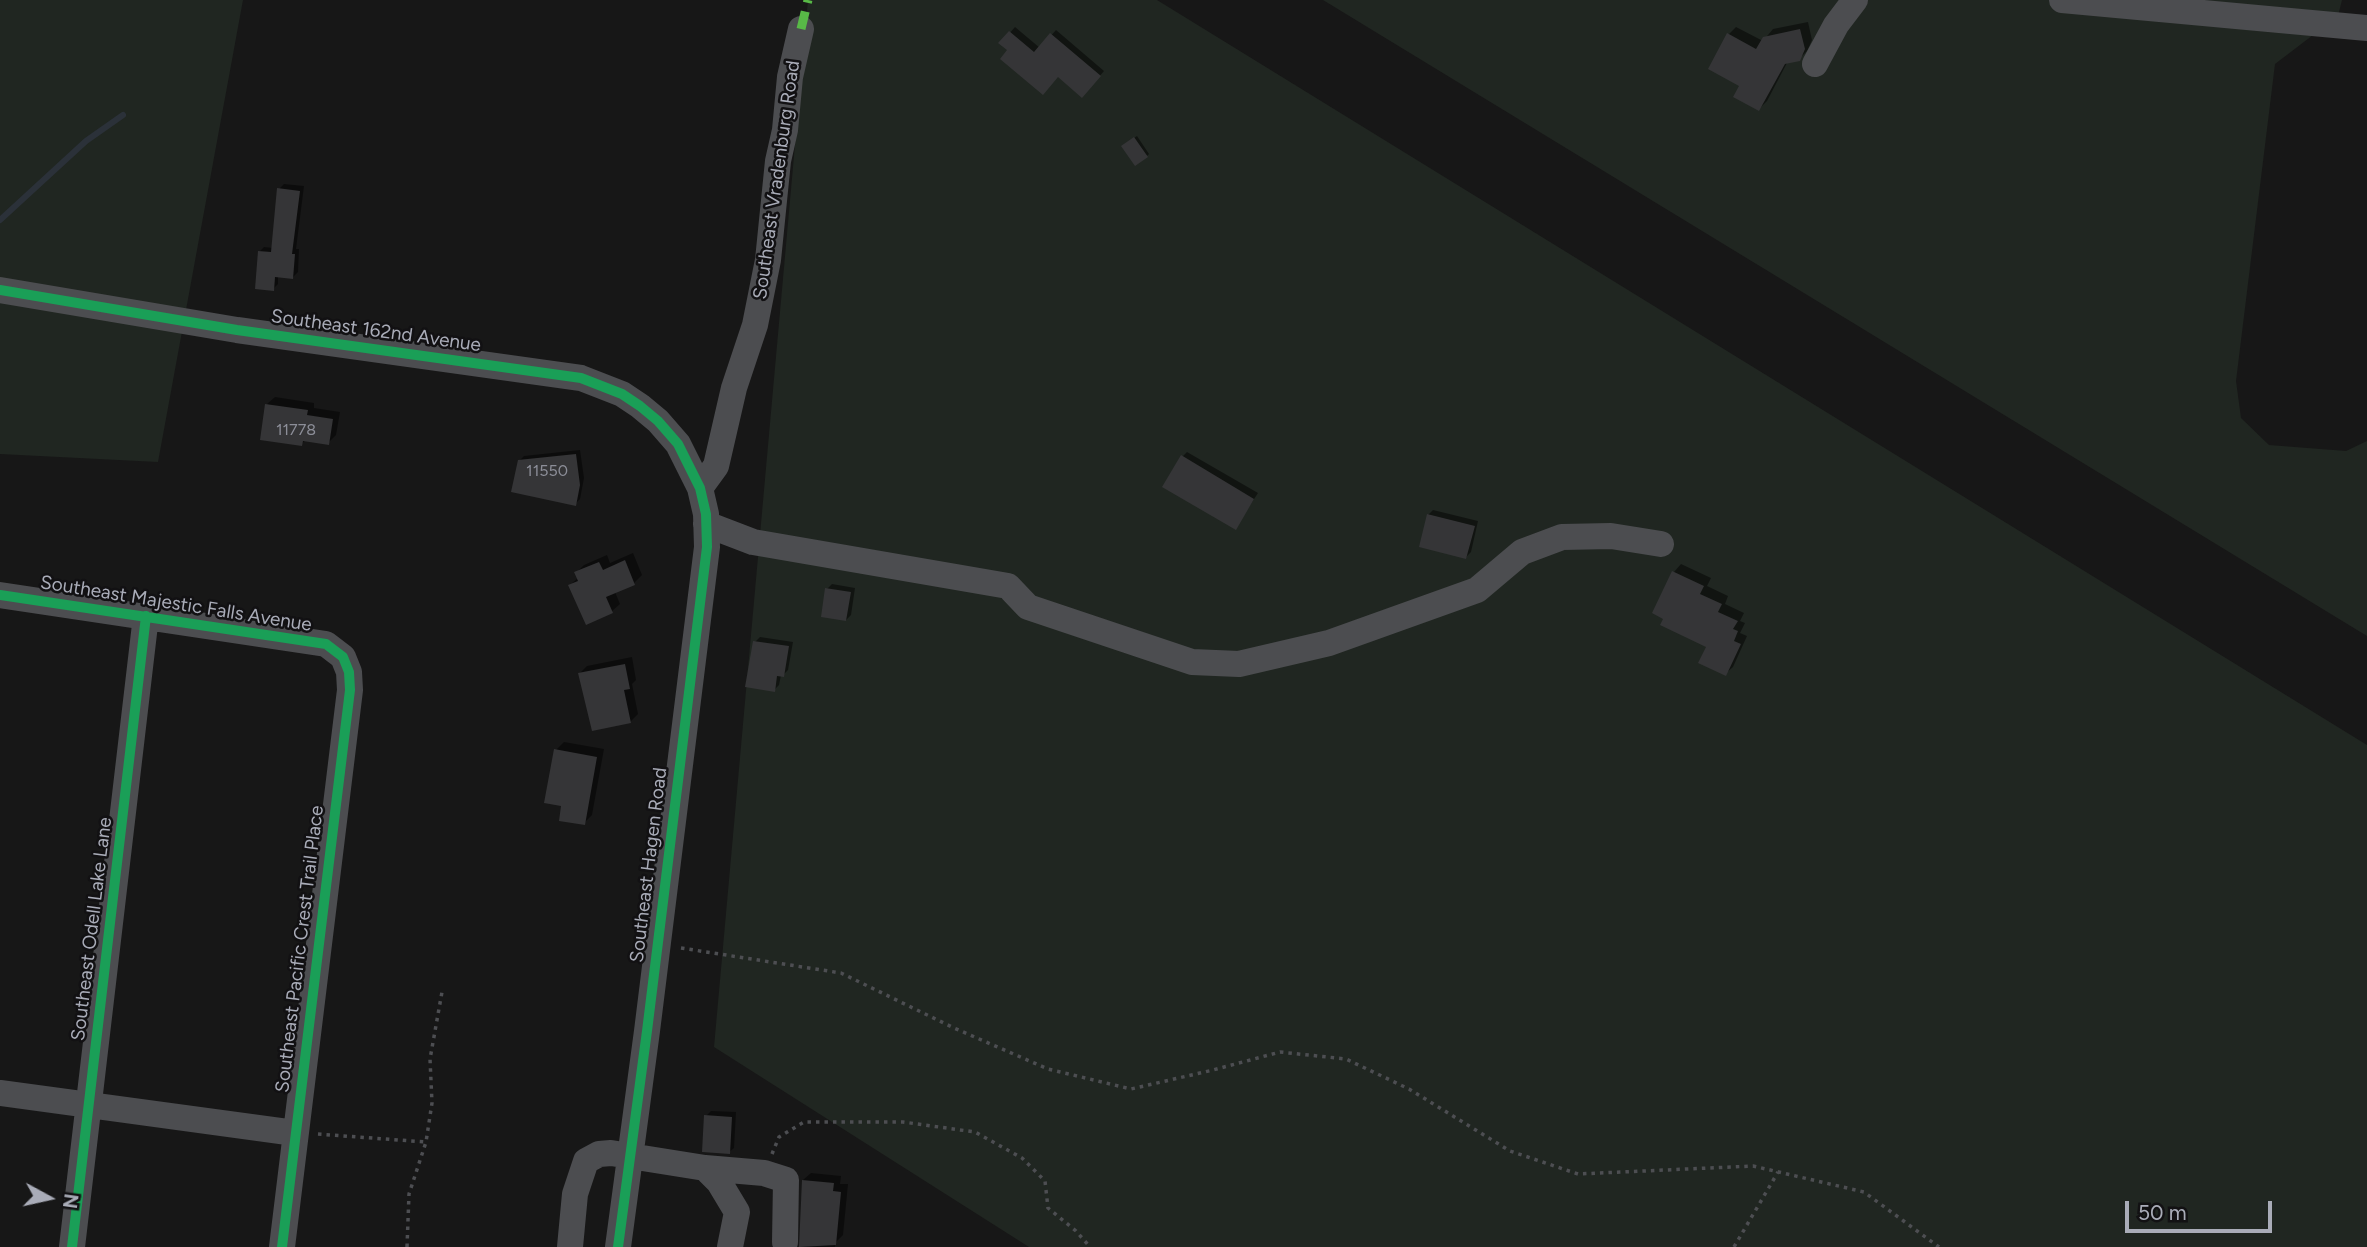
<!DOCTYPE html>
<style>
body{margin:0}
#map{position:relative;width:2367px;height:1247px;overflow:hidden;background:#171717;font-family:Figtree,sans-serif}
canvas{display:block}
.north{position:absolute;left:14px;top:1163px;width:70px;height:70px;-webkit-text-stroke:5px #121113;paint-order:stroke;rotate:98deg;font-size:19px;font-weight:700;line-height:28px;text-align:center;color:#a9acb8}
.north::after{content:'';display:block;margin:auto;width:24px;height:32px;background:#a9acb8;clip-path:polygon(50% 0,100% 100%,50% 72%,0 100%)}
.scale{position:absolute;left:2125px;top:1201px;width:147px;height:32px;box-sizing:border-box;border:4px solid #a9acb8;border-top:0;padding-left:9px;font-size:21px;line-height:24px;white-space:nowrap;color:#a9acb8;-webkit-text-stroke:5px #121113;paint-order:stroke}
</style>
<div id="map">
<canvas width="2367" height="1247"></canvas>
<div class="north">N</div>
<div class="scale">50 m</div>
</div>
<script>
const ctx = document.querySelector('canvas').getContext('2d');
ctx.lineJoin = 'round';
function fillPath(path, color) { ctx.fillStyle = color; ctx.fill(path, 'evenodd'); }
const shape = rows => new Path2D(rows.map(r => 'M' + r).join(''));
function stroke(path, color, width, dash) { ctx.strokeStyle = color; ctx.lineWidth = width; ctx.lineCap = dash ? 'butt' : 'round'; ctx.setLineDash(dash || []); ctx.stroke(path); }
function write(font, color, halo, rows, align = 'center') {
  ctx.font = font + ' Figtree,sans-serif'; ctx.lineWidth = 5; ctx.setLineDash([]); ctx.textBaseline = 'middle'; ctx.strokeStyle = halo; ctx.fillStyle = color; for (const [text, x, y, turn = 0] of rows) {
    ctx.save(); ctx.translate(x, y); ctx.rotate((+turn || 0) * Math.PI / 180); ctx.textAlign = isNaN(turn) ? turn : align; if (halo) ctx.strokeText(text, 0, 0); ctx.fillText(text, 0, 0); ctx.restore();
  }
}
fillPath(shape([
 [0,0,243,0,158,462,0,454],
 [808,0,1157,0,2367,745,2367,1247,1029,1247,714,1047],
 [1323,0,2342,0,2338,16,2275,64,2236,381,2241,418,2269,445,2346,451,2367,441,2367,636]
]), '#202621');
fillPath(shape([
 [1808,22,1812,40,1807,51,1799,59,1788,61,1767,101,1759,109,1741,85,1729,34,1736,27,1763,41,1773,29],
 [1015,27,1040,48,1056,30,1104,71,1087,91,1010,50,1001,43],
 [1137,136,1149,154,1147,156,1125,144],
 [284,184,304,186,296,249,299,249,298,272,293,277,278,276,278,284,273,289,259,252,264,247,273,248,279,189],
 [275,397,314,403,314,408,340,412,336,435,328,443,306,440,301,444,267,404],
 [580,450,584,478,580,499,575,504,519,461,524,456],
 [1187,452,1258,493,1235,528,1182,457],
 [1433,510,1478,521,1471,552,1466,557,1428,515],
 [633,553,642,575,634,583,615,592,620,604,612,611,570,585,578,578,576,573,584,565,607,555,610,563],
 [1681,564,1711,578,1707,586,1728,596,1725,604,1744,613,1740,621,1745,623,1740,633,1747,636,1733,667,1725,674,1708,646,1674,572],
 [832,584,855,588,851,615,846,620,827,589],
 [760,637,793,642,788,670,783,675,781,675,779,685,774,690,755,642],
 [632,657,636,680,632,684,638,714,630,722,579,674,587,666],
 [564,742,604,749,592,815,584,823,563,805,556,750],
 [711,1111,736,1112,734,1148,729,1152,706,1116],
 [811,1173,841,1176,840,1184,848,1184,843,1235,835,1243,835,1247,801,1247,803,1180]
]), '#0007');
stroke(shape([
 [0,220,86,141,123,115]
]), '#2b3139', 6);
fillPath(shape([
 [1800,29,1805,49,1800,61,1785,64,1759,111,1733,97,1739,86,1708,69,1727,33,1756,49,1763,37],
 [1009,31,1034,52,1050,33,1101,76,1082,98,1058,77,1043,95,1000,59,1007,50,998,43],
 [1134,137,1148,157,1135,166,1121,146],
 [277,188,300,191,292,254,295,254,293,279,275,277,274,291,255,289,258,251,271,252],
 [265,404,308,410,307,415,333,419,329,445,303,441,302,446,260,440],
 [576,454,580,485,576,506,511,492,518,460],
 [1181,455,1254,499,1236,530,1162,487],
 [1427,514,1475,526,1466,559,1419,547],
 [625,560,635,585,606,597,613,613,586,625,568,585,578,581,574,572,599,562,603,570],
 [1672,571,1704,586,1700,594,1722,604,1718,612,1738,621,1733,629,1738,631,1734,641,1741,644,1726,676,1698,663,1706,647,1660,625,1663,619,1652,613],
 [825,588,851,592,846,621,821,617],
 [753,641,789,646,784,677,777,676,775,692,745,687],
 [625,664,630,689,624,690,631,723,592,731,578,673],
 [554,749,597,757,585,825,559,821,561,806,544,803],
 [704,1115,732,1117,730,1154,702,1152],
 [802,1180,834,1183,833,1191,841,1192,836,1245,799,1247]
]), '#353537');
stroke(shape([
 [681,948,841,973,954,1028,1048,1069,1131,1089,1213,1070,1280,1052,1346,1059,1409,1089,1510,1151,1578,1174,1753,1166,1864,1192,1939,1247],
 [318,1134,425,1142],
 [772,1154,779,1137,804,1122,903,1122,975,1132,1022,1158,1045,1181,1048,1208,1076,1231,1090,1247],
 [407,1247,409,1194,426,1142,432,1103,430,1059,442,992],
 [1734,1247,1778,1172]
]), '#4d4e52', 3.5, [3.5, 5]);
stroke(shape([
 [2062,0,2367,28],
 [1815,64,1836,25,1855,0],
 [0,290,237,330,581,378,622,394,640,406,658,421,678,444,700,488,706,514,707,547,647,1031,618,1247],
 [700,488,716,466,734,388,755,325,768,260,778,161,785,130,790,77,801,29],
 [706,524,753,542,1008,586,1028,607,1192,662,1239,664,1329,643,1477,590,1522,552,1562,537,1611,536,1661,544],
 [0,595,326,644,343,657,349,672,350,690,282,1247],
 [0,1093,295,1133],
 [705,1168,764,1173,786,1180,785,1242],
 [72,1247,146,616],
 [570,1247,575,1194,586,1161,599,1154,611,1153,705,1168,719,1182,737,1212,730,1247]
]), '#4c4d50', 26);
stroke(shape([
 [801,29,808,0]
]), '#58b947', 9, [18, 9]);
stroke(shape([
 [0,290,237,330,581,378,622,394,640,406,658,421,678,444,700,488,706,514,707,547,647,1031,618,1247],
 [0,595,326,644,343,657,349,672,350,690,282,1247],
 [72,1247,146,616]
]), '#1a9f57', 10);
write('16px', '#8c8e98', null, [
 ["11778",296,430],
 ["11550",547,471]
]);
write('19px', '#a9acb8', '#121113', [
 ["Southeast Vradenburg Road",777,180,-82],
 ["Southeast 162nd Avenue",376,331,8],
 ["Southeast Majestic Falls Avenue",176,604,9],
 ["Southeast Hagen Road",649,865,-83],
 ["Southeast Odell Lake Lane",92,929,-83],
 ["Southeast Pacific Crest Trail Place",300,949,-83]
]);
</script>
